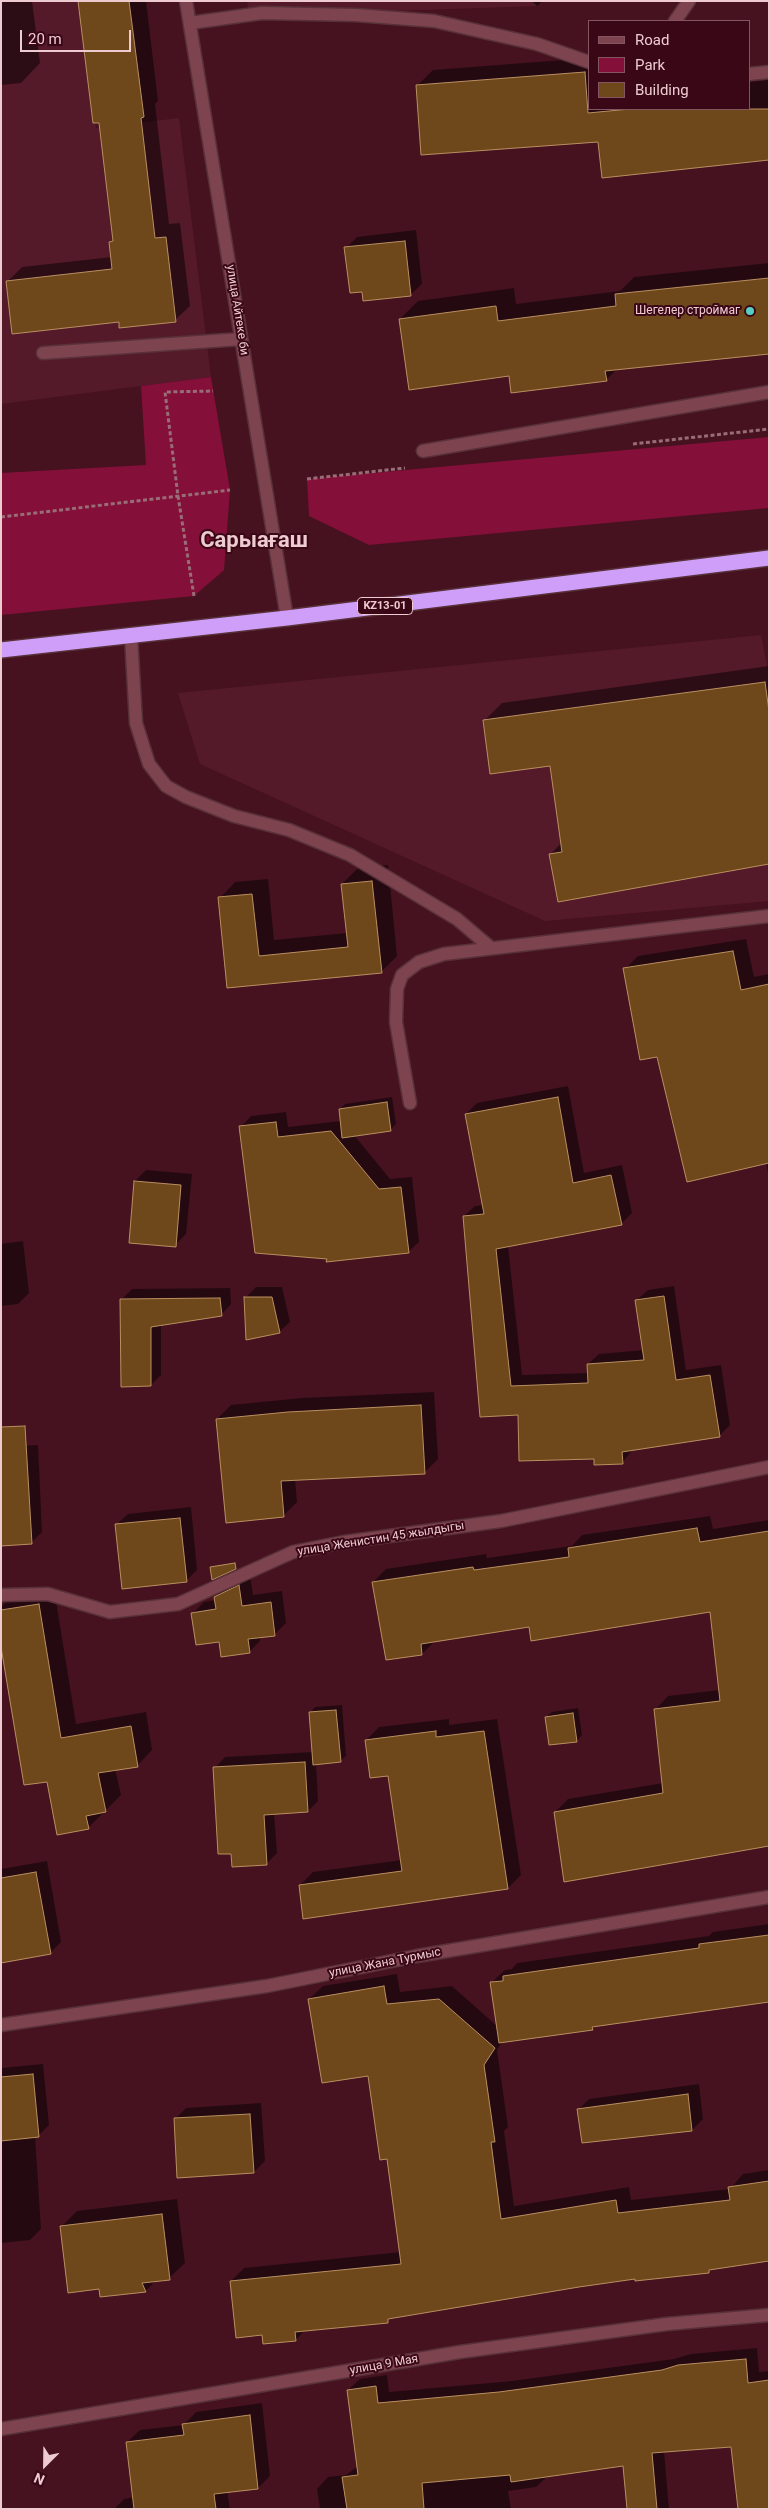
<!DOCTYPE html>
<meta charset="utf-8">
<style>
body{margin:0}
#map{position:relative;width:770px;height:2510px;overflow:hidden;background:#461220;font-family:Roboto,sans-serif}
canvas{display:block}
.frame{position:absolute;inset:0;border:2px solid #eecbd0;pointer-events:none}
.legend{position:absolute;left:588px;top:20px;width:162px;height:90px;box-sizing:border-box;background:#3a0716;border:1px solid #825560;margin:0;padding:6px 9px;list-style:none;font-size:15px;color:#eecbd0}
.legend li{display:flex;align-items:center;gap:10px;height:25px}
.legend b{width:25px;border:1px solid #825560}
.north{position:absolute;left:20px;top:2440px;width:50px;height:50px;-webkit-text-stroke:4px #3a0716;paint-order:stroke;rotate:203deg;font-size:14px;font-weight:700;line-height:20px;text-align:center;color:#eecbd0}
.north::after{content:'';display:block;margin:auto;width:18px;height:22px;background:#eecbd0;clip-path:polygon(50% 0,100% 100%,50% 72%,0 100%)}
.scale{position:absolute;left:20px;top:30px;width:111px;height:22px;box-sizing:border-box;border:2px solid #eecbd0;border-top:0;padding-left:6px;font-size:15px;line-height:18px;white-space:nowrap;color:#eecbd0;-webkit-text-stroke:4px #3a0716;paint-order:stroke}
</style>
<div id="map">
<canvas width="770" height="2510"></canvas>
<div class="frame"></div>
<ul class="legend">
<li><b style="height:6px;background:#7d434f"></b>Road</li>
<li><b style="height:14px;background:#840f39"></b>Park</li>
<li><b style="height:14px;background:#6e481a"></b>Building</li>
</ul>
<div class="north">N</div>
<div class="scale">20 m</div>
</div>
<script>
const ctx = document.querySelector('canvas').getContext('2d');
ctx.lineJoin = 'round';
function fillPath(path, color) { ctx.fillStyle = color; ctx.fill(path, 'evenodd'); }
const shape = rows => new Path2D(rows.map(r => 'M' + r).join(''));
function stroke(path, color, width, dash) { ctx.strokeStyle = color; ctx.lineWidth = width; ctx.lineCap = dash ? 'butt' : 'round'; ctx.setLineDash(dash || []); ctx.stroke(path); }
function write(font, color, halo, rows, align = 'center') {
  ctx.font = font + ' Roboto,sans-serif'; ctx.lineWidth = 4; ctx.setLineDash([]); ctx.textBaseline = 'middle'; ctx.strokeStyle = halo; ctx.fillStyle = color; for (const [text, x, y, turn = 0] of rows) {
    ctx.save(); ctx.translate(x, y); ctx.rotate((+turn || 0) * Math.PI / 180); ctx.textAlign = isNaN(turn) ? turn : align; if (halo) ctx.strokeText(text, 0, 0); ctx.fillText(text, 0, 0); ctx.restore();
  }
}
fillPath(shape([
 [1,1,82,1,96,128,179,118,211,377,1,404],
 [247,1,536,1,537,6,249,16],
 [761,635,769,675,769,901,545,921,200,764,178,693]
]), '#551a29');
fillPath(shape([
 [211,377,230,490,224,570,194,596,1,615,1,473,146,465,141,386],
 [769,437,769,508,369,545,309,516,307,479]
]), '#840f39');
fillPath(shape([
 [1,1,32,1,40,63,21,83,1,85],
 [79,1,146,1,158,101,155,104,169,224,180,223,190,306,175,320,120,320,7,282,22,267,112,257,110,242,114,238,100,121],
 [531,1,542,1,537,6],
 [589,58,589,109,749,109,749,82,769,80,769,159,599,141,417,86,433,70],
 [416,230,422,284,410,295,364,291,346,248,357,237],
 [769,263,769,353,617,369,606,380,510,375,400,319,418,301,514,288,516,304,620,291,634,277],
 [769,666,769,863,550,855,562,842,551,765,484,721,502,703],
 [388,865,397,956,381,972,228,987,220,898,235,882,268,879,274,940,347,933,342,884,358,868],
 [746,939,754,977,769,974,769,1177,766,1163,658,1055,625,969,638,956],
 [568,1086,584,1173,622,1165,632,1213,621,1224,508,1246,522,1375,588,1373,588,1364,599,1354,644,1350,637,1300,648,1290,674,1286,686,1370,721,1365,730,1425,719,1436,633,1449,623,1462,595,1458,519,1414,481,1416,464,1216,475,1206,484,1205,466,1114,477,1103],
 [392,1097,396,1124,390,1130,354,1135,390,1179,412,1177,419,1242,408,1252,328,1258,241,1127,251,1116,286,1112,288,1127,341,1121,340,1109,345,1104],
 [146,1170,192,1174,186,1234,175,1245,135,1181],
 [23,1241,29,1293,18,1304,1,1306,1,1244],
 [256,1287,282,1287,290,1322,279,1332,245,1298],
 [230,1288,231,1304,221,1315,161,1324,161,1375,151,1385,121,1300,132,1289],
 [434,1392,438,1459,425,1472,295,1479,297,1502,283,1516,217,1419,231,1405,302,1398],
 [38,1445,42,1532,31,1543,1,1447],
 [191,1507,197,1570,186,1581,116,1525,128,1514],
 [710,1516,713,1529,769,1520,769,1848,767,1845,555,1812,568,1799,663,1783,655,1710,668,1696,720,1690,711,1611,530,1626,435,1641,422,1654,387,1659,373,1582,386,1569,486,1554,487,1558,572,1546,582,1535],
 [250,1575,253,1595,282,1591,286,1623,275,1634,260,1636,260,1641,249,1652,221,1641,193,1613,204,1602,216,1600,215,1597,227,1586],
 [54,1589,76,1724,146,1712,152,1750,137,1766,115,1769,121,1795,88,1828,48,1780,1,1639,1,1607,12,1596],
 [342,1705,346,1756,340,1761,316,1763,318,1801,308,1811,274,1813,277,1853,266,1864,232,1852,215,1768,225,1757,313,1752,310,1713,315,1707],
 [578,1708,582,1735,577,1741,550,1744,546,1717,552,1712],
 [449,1719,449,1725,497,1719,521,1875,508,1888,300,1885,313,1872,402,1860,389,1775,366,1740,379,1727],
 [47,1861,61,1942,50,1953,1,1961,1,1869],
 [769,1924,769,2001,596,2025,592,2029,503,2041,497,2050,508,2127,504,2131,514,2206,629,2187,631,2200,730,2189,743,2174,769,2170,769,2259,712,2268,709,2271,636,2277,391,2317,388,2321,306,2329,296,2340,263,2334,231,2281,244,2268,401,2252,388,2157,370,2075,309,1999,323,1986,397,1974,400,1992,452,1986,497,2026,491,1983,505,1970,512,1969,517,1963,709,1936,713,1932],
 [43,2064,49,2125,38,2136,35,2136,41,2229,30,2240,2,2243,1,2068],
 [699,2084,703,2119,692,2130,578,2110,589,2099],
 [261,2103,265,2161,254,2172,175,2119,186,2108],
 [177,2199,185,2263,169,2278,156,2280,146,2291,101,2296,100,2287,61,2227,77,2211],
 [757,2348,759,2372,769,2371,769,2509,732,2445,664,2451,669,2509,628,2509,624,2465,548,2476,536,2487,508,2491,511,2509,320,2509,317,2489,328,2477,346,2475,358,2466,348,2390,360,2379,387,2375,389,2392,512,2381,674,2359,691,2354],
 [262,2403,270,2476,258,2488,227,2491,230,2509,114,2509,124,2499,134,2497,127,2442,140,2430,184,2425,196,2412]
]), '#0007');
const building = shape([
 [78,1,129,1,144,117,141,118,155,238,166,237,176,322,119,328,119,322,12,334,6,281,112,269,109,242,113,241,99,123,93,123,78,1],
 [585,72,588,113,630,109,769,109,769,160,602,178,598,142,421,155,416,85,585,72],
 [405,241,411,296,363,301,362,292,350,293,344,247,405,241],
 [769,278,769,354,605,371,607,381,511,393,509,376,409,390,399,319,496,306,498,321,616,306,615,294,769,278],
 [765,682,769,711,769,864,558,902,549,854,562,852,550,766,490,774,483,720,765,682],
 [372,881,382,973,227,988,218,897,252,894,259,956,348,947,341,884,372,881],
 [733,951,741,990,769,984,769,1163,687,1182,657,1057,640,1060,623,968,733,951],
 [558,1097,573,1183,611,1175,622,1225,496,1249,511,1386,588,1383,587,1364,644,1360,635,1300,664,1296,676,1380,710,1375,720,1437,622,1452,623,1464,594,1465,594,1459,519,1461,518,1415,480,1417,463,1216,484,1214,465,1114,558,1097],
 [387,1102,391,1131,342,1138,339,1109,387,1102],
 [276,1122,278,1137,331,1131,379,1189,401,1187,409,1253,326,1262,327,1259,255,1253,239,1126,276,1122],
 [134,1181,181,1185,176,1247,129,1243,134,1181],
 [244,1297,272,1297,280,1333,246,1340,244,1297],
 [220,1298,222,1316,151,1327,151,1386,121,1387,120,1299,220,1298],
 [421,1405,425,1474,281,1481,284,1517,226,1523,216,1419,288,1412,421,1405],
 [25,1426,32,1544,1,1546,1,1427,25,1426],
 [180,1518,187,1582,122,1589,115,1524,180,1518],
 [697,1528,700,1542,769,1531,769,1846,564,1882,554,1812,663,1793,654,1709,720,1701,710,1612,531,1641,529,1627,421,1644,422,1655,386,1660,372,1582,473,1567,474,1570,569,1557,568,1548,697,1528],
 [235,1563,236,1569,212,1580,210,1567,235,1563],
 [239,1585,242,1606,271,1602,275,1636,248,1639,250,1653,221,1657,219,1642,196,1645,191,1613,216,1609,214,1597,239,1585],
 [39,1604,61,1738,131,1726,138,1767,98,1773,106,1812,86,1816,89,1829,57,1835,47,1782,24,1785,1,1647,1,1610,39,1604],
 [336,1710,341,1762,313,1765,309,1712,336,1710],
 [573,1713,577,1742,549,1745,545,1717,573,1713],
 [436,1731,436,1737,484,1731,508,1889,303,1919,299,1885,402,1871,388,1776,370,1778,365,1740,436,1731],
 [305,1762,308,1812,264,1815,267,1865,232,1867,231,1854,218,1854,213,1767,305,1762],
 [36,1872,51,1954,1,1963,1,1878,36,1872],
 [769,1935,769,2002,592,2027,593,2030,499,2043,490,1982,503,1981,503,1976,699,1948,699,1944,769,1935],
 [384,1986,387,2004,439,1999,495,2048,484,2065,495,2142,491,2142,501,2219,616,2200,618,2213,730,2200,728,2187,769,2181,769,2261,709,2270,709,2273,635,2281,635,2279,579,2287,388,2319,388,2323,295,2332,296,2341,263,2344,262,2335,236,2338,230,2281,401,2264,387,2159,380,2160,368,2076,322,2083,308,1999,384,1986],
 [33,2074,39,2137,1,2141,1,2077,33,2074],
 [688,2094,692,2131,582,2143,577,2109,688,2094],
 [250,2114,254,2173,177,2178,174,2118,250,2114],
 [162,2214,170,2280,142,2283,146,2292,100,2297,99,2289,68,2293,60,2226,162,2214],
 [746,2359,748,2383,769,2380,769,2509,738,2509,731,2447,652,2453,657,2509,627,2509,623,2466,511,2482,510,2475,422,2483,424,2509,347,2509,342,2477,358,2475,347,2390,376,2386,378,2403,499,2392,662,2370,678,2365,746,2359],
 [250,2415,258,2489,214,2494,216,2509,134,2509,126,2442,184,2435,182,2424,250,2415]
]);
fillPath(building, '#6e481a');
stroke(building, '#b98f61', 1);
const lane = shape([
 [675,21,689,1]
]);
const street = shape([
 [186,1,287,618],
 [190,23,262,13,356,15,434,21,537,44,589,62],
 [749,74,769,72],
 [43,353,241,339],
 [423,451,769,392],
 [131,636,136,723,149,764,166,786,186,797,234,816,289,830,350,855,457,919,491,948],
 [410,1103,396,1022,397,989,402,975,419,962,444,954,769,916],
 [1,1595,48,1594,110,1612,178,1604,293,1552,344,1542,501,1521,769,1467],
 [1,2025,267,1986,417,1956,769,1897],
 [1,2429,460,2352,667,2324,769,2315]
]);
const highway = shape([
 [1,650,287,618,769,558]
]);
stroke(lane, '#583139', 15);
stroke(street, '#583139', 15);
stroke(highway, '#583139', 18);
stroke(shape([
 [633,444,769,429],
 [307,479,405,468],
 [1,517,230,490],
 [194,596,178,496,165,392,213,391]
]), '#996d77', 3, [4, 2.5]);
stroke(lane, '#7d434f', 12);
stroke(street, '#7d434f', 12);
stroke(highway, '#ce9ef8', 15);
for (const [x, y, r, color] of [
 [750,311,5,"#56cec4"]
]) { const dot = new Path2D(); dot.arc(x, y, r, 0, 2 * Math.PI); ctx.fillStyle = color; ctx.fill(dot); stroke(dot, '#3a0716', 2); }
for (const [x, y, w] of [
 [385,606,55]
]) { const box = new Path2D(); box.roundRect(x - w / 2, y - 8.5, w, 17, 4); ctx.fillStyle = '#3a0716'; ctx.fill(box); stroke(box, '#eecbd0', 1); }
write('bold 11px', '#eecbd0', null, [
 ["KZ13-01",385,606]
]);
write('12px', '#eecbd0', '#3a0716', [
 ["улица Айтеке би",237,310,81],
 ["улица Женистин 45 жылдыгы",381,1539,-9],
 ["улица Жана Турмыс",385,1963,-11],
 ["улица 9 Мая",384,2365,-10]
]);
write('12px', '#eecbd0', '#3a0716', [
 ["Шегелер строймаг",740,311]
], 'right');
write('bold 22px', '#eecbd0', '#3a0716', [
 ["Сарыағаш",254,541]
]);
</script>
